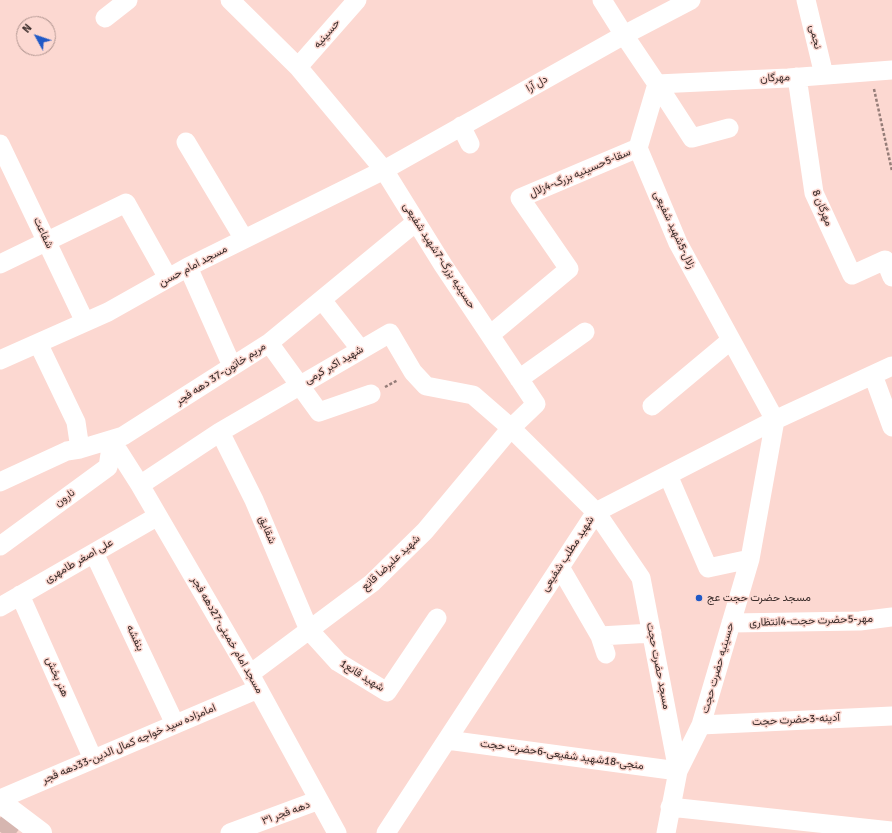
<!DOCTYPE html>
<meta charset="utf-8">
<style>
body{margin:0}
#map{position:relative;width:892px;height:833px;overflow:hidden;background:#fcd8d1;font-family:Signika,sans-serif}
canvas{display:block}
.north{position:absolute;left:16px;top:16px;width:40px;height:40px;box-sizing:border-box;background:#fcd8d1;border:1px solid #af948f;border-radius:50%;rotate:310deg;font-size:11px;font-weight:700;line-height:16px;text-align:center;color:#3c2e2c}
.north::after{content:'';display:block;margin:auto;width:14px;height:18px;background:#2059c6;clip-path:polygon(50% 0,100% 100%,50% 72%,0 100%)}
</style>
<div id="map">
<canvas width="892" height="833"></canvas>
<div class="north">N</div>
</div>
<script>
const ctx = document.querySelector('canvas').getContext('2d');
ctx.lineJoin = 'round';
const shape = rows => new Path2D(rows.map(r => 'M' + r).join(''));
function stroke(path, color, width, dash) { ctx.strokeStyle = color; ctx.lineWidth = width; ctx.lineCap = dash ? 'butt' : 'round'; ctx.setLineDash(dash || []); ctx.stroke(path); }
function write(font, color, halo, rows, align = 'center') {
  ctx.font = font + ' Signika,Vazirmatn,sans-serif'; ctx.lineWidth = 3; ctx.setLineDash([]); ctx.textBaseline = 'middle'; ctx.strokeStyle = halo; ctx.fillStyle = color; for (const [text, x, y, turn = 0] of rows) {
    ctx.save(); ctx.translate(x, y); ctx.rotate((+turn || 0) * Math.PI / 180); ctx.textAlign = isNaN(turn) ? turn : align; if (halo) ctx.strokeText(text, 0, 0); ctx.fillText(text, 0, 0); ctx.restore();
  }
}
stroke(shape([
 [0,818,20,833]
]), '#d6b6b0', 22, [22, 11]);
stroke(shape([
 [874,89,892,171],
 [385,387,398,380]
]), '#957d78', 2.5, [3, 2]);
stroke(shape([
 [230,0,298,67,384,170,443,265,536,404,511,428,596,512,641,578,678,771,666,833],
 [806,0,824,75],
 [105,18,128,0],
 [298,67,357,0],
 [797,77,814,193,852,275,885,260,892,277],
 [657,84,788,78,892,70],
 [657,84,692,138,729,128],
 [461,126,470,144],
 [186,142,244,239],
 [0,144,85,322],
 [0,264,126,203,168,278],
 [188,267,232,366],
 [322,300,361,350],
 [490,335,569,269,520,198,638,148],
 [38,343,76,422,80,449],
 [269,343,319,412,371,394],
 [0,360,108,312,188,267,384,170,624,35,691,0],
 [873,375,892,427],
 [519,379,585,332],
 [652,406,731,340],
 [220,432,254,500,309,630,338,662,387,692,437,618],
 [112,441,140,485,250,674,337,833],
 [668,475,708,568,750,559],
 [0,482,67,451,80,449,123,436,269,343,416,222],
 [140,485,220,432,390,333,413,372,426,386,473,395,511,428,425,531,372,583,250,674],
 [0,546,108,467,112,441],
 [94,553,175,724],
 [560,567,600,636,652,633],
 [20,595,93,759],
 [0,607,158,516],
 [731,623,860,621,892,617],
 [600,636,606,654],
 [701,725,892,716],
 [447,740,678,771,701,725,750,559,775,420,678,243,638,148,657,84,624,35,602,0],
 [0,799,258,689],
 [670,807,892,831],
 [230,833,319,800],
 [386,833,596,512,775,420,892,366]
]), '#fff', 19);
stroke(shape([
 [0,802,41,833]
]), '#fff', 22);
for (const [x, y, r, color] of [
 [699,598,4,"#2059c6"]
]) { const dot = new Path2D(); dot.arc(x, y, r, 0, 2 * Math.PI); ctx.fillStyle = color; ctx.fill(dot); stroke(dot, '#fcd8d1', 1.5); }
write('11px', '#3c2e2c', '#fcd8d1', [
 ["حسینیه",327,34,-49],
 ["نجمی",815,37,77],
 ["مهرگان",775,78,-3],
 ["دل آرا",537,84,-29],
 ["سقا-5حسینیه بزرگ-4زلال",580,173,-23],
 ["مهرگان 8",822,208,68],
 ["زلال-5شهید شفیعی",674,230,65],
 ["شفاعت",43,233,65],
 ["حسینیه بزرگ-7شهید شفیعی",439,256,57],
 ["مسجد امام حسن",193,266,-28],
 ["شهید اکبر کرمی",334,365,-30],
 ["مریم خاتون-37 دهه فجر",221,374,-33],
 ["نارون",65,498,-36],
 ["شقایق",267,530,67],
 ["شهید مطلب شفیعی",568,554,-57],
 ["علی اصغر طامهری",79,561,-30],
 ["شهید علیرضا قانع",391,563,-43],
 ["مهر-5حضرت حجت-4انتظاری",811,621,-2],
 ["مسجد امام خمینی-27دهه فجر",227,635,60],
 ["بنفشه",135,638,65],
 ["مسجد حضرت حجت",658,666,79],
 ["حسینیه حضرت حجت",718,668,-74],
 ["1شهید قانع",362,676,32],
 ["هنر بخش",57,677,66],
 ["آدینه-3حضرت حجت",796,720,-3],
 ["امامزاده سید خواجه کمال الدین-33دهه فجر",129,744,-23],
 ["منجی-18شهید شفیعی-6حضرت حجت",562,755,8],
 ["دهه فجر ۳۱",286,813,-20]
]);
write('11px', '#3c2e2c', '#fcd8d1', [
 ["مسجد حضرت حجت عج",707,598]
], 'left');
</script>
